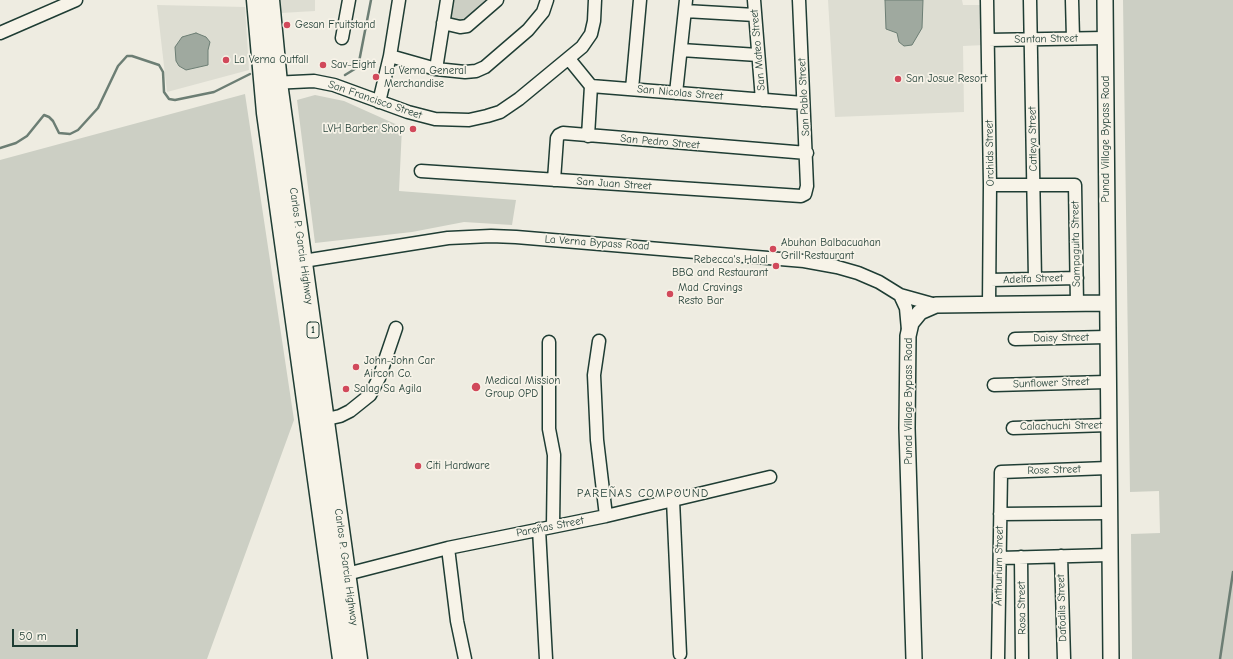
<!DOCTYPE html>
<meta charset="utf-8">
<style>
body{margin:0}
#map{position:relative;width:1233px;height:659px;overflow:hidden;background:#eeece1;font-family:"Comic Neue",sans-serif}
canvas{display:block}
.scale{position:absolute;left:12px;top:629px;width:66px;height:18px;box-sizing:border-box;border:2px solid #1f3d34;border-top:0;padding-left:5px;font-size:12px;line-height:14px;white-space:nowrap;color:#1f3d34;-webkit-text-stroke:3px #f7f3e8;paint-order:stroke}
</style>
<div id="map">
<canvas width="1233" height="659"></canvas>
<div class="scale">50 m</div>
</div>
<script>
const ctx = document.querySelector('canvas').getContext('2d');
ctx.lineJoin = 'round';
function fillPath(path, color) { ctx.fillStyle = color; ctx.fill(path, 'evenodd'); }
const shape = rows => new Path2D(rows.map(r => 'M' + r).join(''));
function stroke(path, color, width, dash) { ctx.strokeStyle = color; ctx.lineWidth = width; ctx.lineCap = dash ? 'butt' : 'round'; ctx.setLineDash(dash || []); ctx.stroke(path); }
function write(font, color, halo, rows, align = 'center') {
  ctx.font = font + ' "Comic Neue",sans-serif'; ctx.lineWidth = 3.5; ctx.setLineDash([]); ctx.textBaseline = 'middle'; ctx.strokeStyle = halo; ctx.fillStyle = color; for (const [text, x, y, turn = 0] of rows) {
    ctx.save(); ctx.translate(x, y); ctx.rotate((+turn || 0) * Math.PI / 180); ctx.textAlign = isNaN(turn) ? turn : align; if (halo) ctx.strokeText(text, 0, 0); ctx.fillText(text, 0, 0); ctx.restore();
  }
}
fillPath(shape([
 [280,0,315,0,315,11,281,13],
 [828,0,962,0,963,5,984,5,985,45,963,46,964,112,835,117],
 [157,5,245,7,249,70,167,92]
]), '#ddddd2');
fillPath(shape([
 [450,0,492,0,468,22,446,21],
 [1123,0,1233,0,1233,659,1132,659,1131,534,1160,533,1159,491,1130,492],
 [245,94,294,420,207,659,0,659,0,160],
 [315,95,344,101,402,127,399,191,516,200,512,225,464,222,412,232,315,243,297,100]
]), '#cccfc4');
const water = shape([
 [885,0,923,0,922,28,912,45,904,46,899,42,897,33,886,29,885,0],
 [196,33,206,37,210,42,208,50,208,65,186,70,179,66,176,61,175,47,182,37,196,33]
]);
fillPath(water, '#9fa99f');
stroke(water, '#6c7e74', 1);
stroke(shape([
 [345,75,358,67,371,0],
 [0,148,16,143,27,136,44,115,49,117,53,121,59,133,70,134,78,130,98,108,118,66,127,56,132,56,159,65,163,72,164,92,169,99,175,100,214,92,250,74],
 [1220,659,1233,572]
]), '#6c7e74', 2.5);
const minor = shape([
 [754,0,762,100],
 [987,0,990,185,989,305],
 [1030,0,1035,279],
 [1072,0,1073,38],
 [685,11,755,15],
 [443,23,460,27,467,26,497,0],
 [0,33,76,0],
 [342,38,349,0],
 [988,40,1105,38],
 [681,50,758,55],
 [390,56,436,69,465,72,476,71,485,67,528,30,543,12,547,0],
 [569,59,591,86,803,103],
 [436,69,447,0],
 [272,83,314,81,334,85,408,112,435,119,469,120,487,116,500,112,519,99,582,47,591,34,594,21,595,0],
 [632,89,640,0],
 [676,93,686,0],
 [379,102,390,56,399,0],
 [588,136,591,86],
 [421,171,801,196,805,194,807,186,799,0],
 [554,180,557,138,559,135,563,133,807,153],
 [990,185,1075,185,1077,304],
 [297,262,448,238,491,236,516,237,804,261,837,267,858,273,879,282,900,295,936,305],
 [990,280,1077,278],
 [900,295,906,308,908,330],
 [1015,339,1107,337],
 [599,341,594,375,597,440,606,516],
 [549,342,549,429,554,455,553,526],
 [994,385,1107,382],
 [318,421,340,416,350,411,370,395,379,378,396,328],
 [1013,428,1109,425],
 [673,500,680,654],
 [1000,514,1108,513],
 [539,529,546,659],
 [448,548,457,621,465,659],
 [1061,556,1064,659],
 [1021,557,1022,659],
 [1000,558,1109,555],
 [339,576,448,548,606,516,770,477],
 [998,659,1001,472,1108,468]
]);
const major = shape([
 [1105,0,1111,659],
 [914,659,907,428,908,336,911,323,920,312,936,305,1107,303]
]);
const highway = shape([
 [256,0,266,113,342,659],
 [270,0,278,83,358,659]
]);
stroke(minor, '#1f3d34', 15);
stroke(major, '#1f3d34', 18);
stroke(highway, '#1f3d34', 21);
stroke(minor, '#f7f3e8', 12);
stroke(major, '#f7f3e8', 15);
stroke(highway, '#f7f3e8', 18);
for (const [x, y, r, color] of [
 [287,25,4,"#d1495b"],
 [226,60,4,"#d1495b"],
 [323,65,4,"#d1495b"],
 [376,77,4,"#d1495b"],
 [898,79,4,"#d1495b"],
 [413,129,4,"#d1495b"],
 [773,249,4,"#d1495b"],
 [776,266,4,"#d1495b"],
 [670,294,4,"#d1495b"],
 [356,367,4,"#d1495b"],
 [476,387,5,"#d1495b"],
 [346,389,4,"#d1495b"],
 [418,466,4,"#d1495b"]
]) { const dot = new Path2D(); dot.arc(x, y, r, 0, 2 * Math.PI); ctx.fillStyle = color; ctx.fill(dot); stroke(dot, '#f7f3e8', 1.5); }
for (const [x, y, w] of [
 [313,330,12]
]) { const box = new Path2D(); box.roundRect(x - w / 2, y - 8, w, 16, 3); ctx.fillStyle = '#f7f3e8'; ctx.fill(box); stroke(box, '#1f3d34', 1); }
write('bold 10px', '#1f3d34', null, [
 ["1",313,330]
]);
write('11px', '#1f3d34', '#f7f3e8', [
 ["Gesan Fruitstand",295,25],
 ["La Verna Outfall",234,60],
 ["Sav-Eight",331,65],
 ["La Verna General",384,71],
 ["Merchandise",384,84],
 ["San Josue Resort",906,79],
 ["LVH Barber Shop",405,129,"right"],
 ["Abuhan Balbacuahan",781,243],
 ["Grill Restaurant",781,256],
 ["Rebecca's Halal",768,260,"right"],
 ["BBQ and Restaurant",768,273,"right"],
 ["Mad Cravings",678,288],
 ["Resto Bar",678,301],
 ["John-John Car",364,361],
 ["Aircon Co.",364,374],
 ["Medical Mission",485,381],
 ["Group OPD",485,394],
 ["Salag Sa Agila",354,389],
 ["Citi Hardware",426,466]
], 'left');
write('11px', '#1f3d34', '#f7f3e8', [
 ["Santan Street",1046,39,-1],
 ["San Mateo Street",758,50,-95],
 ["San Nicolas Street",680,93,5],
 ["San Pablo Street",804,97,-93],
 ["San Francisco Street",375,100,19],
 ["Catleya Street",1033,139,-91],
 ["Punad Village Bypass Road",1106,139,-90],
 ["San Pedro Street",660,142,5],
 ["Orchids Street",990,153,-91],
 ["San Juan Street",614,184,4],
 ["La Verna Bypass Road",597,243,4],
 ["Sampaguita Street",1076,244,-91],
 ["Carlos P. Garcia Highway",301,246,82],
 ["Adelfa Street",1033,279,-2],
 ["Daisy Street",1061,338,-1],
 ["Sunflower Street",1051,383,-2],
 ["Punad Village Bypass Road",909,401,-90],
 ["Calachuchi Street",1061,426,-1],
 ["Rose Street",1054,470,-2],
 ["Pareñas Street",550,527,-11],
 ["Anthurium Street",999,566,-89],
 ["Carlos P. Garcia Highway",346,567,82],
 ["Rosa Street",1022,608,-91],
 ["Dafodils Street",1062,608,-92]
]);
ctx.letterSpacing = '1px';
write('12px', '#1f3d34', '#f7f3e8', [
 ["PAREÑAS COMPOUND",643,494]
]);
ctx.letterSpacing = '0px';
</script>
